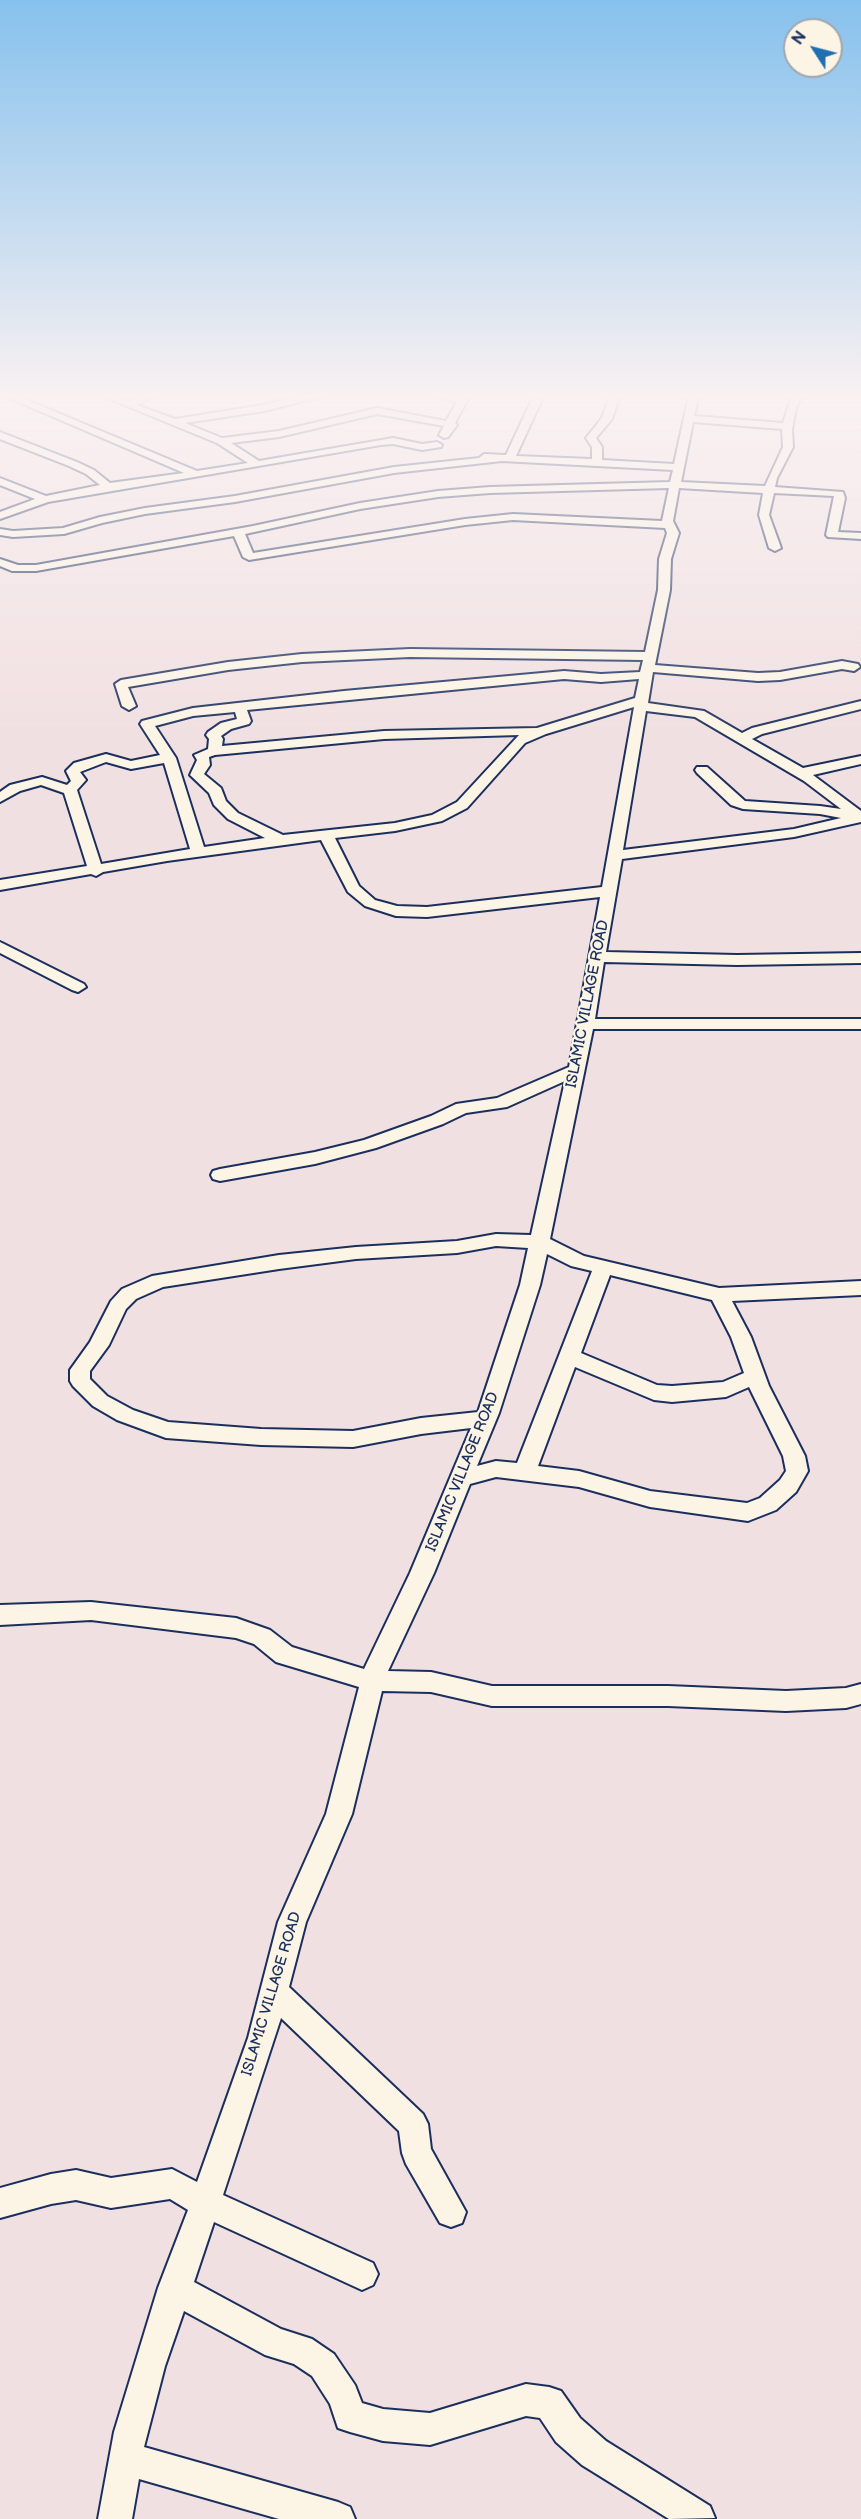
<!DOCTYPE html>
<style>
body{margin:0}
#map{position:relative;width:861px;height:2519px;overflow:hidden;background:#f1e0e1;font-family:"Balsamiq Sans",sans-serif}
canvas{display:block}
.north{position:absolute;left:783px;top:18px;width:60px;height:60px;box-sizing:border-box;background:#fcf5e5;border:2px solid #a2a6af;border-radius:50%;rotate:306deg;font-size:16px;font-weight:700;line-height:24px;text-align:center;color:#1b2f5e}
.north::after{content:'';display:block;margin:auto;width:21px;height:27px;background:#1f6fb2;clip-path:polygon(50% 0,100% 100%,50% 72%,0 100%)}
</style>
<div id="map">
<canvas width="861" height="2519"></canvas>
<div class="north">N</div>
</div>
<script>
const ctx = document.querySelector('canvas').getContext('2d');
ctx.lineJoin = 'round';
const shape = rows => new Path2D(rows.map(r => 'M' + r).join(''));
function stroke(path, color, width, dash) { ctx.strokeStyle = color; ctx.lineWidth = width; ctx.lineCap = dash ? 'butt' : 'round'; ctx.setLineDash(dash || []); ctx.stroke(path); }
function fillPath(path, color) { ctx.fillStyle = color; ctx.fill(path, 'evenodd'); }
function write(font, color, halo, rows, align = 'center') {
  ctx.font = font + ' "Balsamiq Sans",sans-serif'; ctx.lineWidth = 4.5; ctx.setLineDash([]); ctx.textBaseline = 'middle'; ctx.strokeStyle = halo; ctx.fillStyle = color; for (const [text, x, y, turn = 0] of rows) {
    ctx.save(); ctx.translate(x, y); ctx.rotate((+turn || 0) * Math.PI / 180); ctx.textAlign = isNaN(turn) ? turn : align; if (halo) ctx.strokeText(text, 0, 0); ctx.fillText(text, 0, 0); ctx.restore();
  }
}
const minor = shape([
 [2,395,15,395,197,471,248,463,217,443,100,395,114,395,128,401,143,395,157,395,137,405,175,419,263,405,305,395,328,395,264,411,185,423,222,438,279,431,377,408,446,421,457,402,431,395,470,395,455,423,457,425,448,437,444,438,439,435,444,426,377,414,279,437,231,443,259,461,393,438,422,444,437,442,442,445,441,447,422,450,393,444,381,445,48,502,0,519,0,512,35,499,0,485,0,478,46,496,100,485,86,474,69,466,0,439,0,432,77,462,94,470,110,483,184,473,2,395],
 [534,395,544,395,516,456,592,459,592,447,586,438,602,418,610,395,620,395,612,419,596,438,602,447,602,460,674,464,689,395,699,395,694,416,783,423,792,395,802,395,796,408,792,429,793,447,777,478,775,487,843,492,845,498,838,532,861,533,861,539,828,537,826,535,834,496,774,493,769,515,781,548,775,551,769,548,759,515,763,493,679,488,673,521,679,533,671,559,670,590,655,665,758,673,780,672,842,661,858,664,860,667,854,671,842,669,780,680,758,681,653,672,648,703,704,711,742,733,752,728,861,701,861,709,762,734,752,739,803,768,861,756,861,764,813,775,861,811,861,822,794,837,622,859,606,952,737,955,861,953,861,963,737,965,604,962,595,1019,861,1019,861,1029,593,1029,550,1239,584,1256,719,1288,861,1281,861,1295,732,1301,751,1337,769,1386,805,1456,808,1471,796,1492,776,1510,748,1521,650,1507,579,1487,496,1477,470,1484,434,1573,388,1671,431,1672,492,1686,668,1686,786,1691,846,1688,861,1684,861,1704,846,1708,786,1711,668,1706,492,1706,431,1692,382,1691,352,1814,306,1922,289,1987,423,2114,428,2124,431,2149,466,2212,462,2223,451,2227,440,2223,406,2164,402,2153,399,2131,281,2018,223,2195,373,2263,378,2274,373,2285,362,2290,214,2222,194,2282,281,2329,312,2339,334,2354,355,2385,362,2403,383,2409,430,2413,526,2384,549,2387,561,2391,580,2418,606,2441,710,2506,715,2518,669,2519,582,2465,556,2442,540,2418,526,2416,430,2445,383,2441,350,2432,338,2428,330,2404,312,2376,294,2364,265,2355,184,2311,165,2366,144,2447,338,2502,350,2507,355,2519,279,2519,139,2479,132,2519,98,2519,114,2432,158,2288,188,2210,170,2199,111,2208,76,2200,51,2204,0,2218,0,2188,51,2174,76,2170,111,2178,172,2169,197,2182,248,2038,278,1922,326,1814,359,1687,276,1662,254,1644,236,1638,91,1620,0,1625,0,1605,91,1602,236,1618,270,1630,292,1647,364,1669,410,1573,471,1428,421,1434,353,1447,261,1445,166,1438,117,1420,93,1406,73,1386,70,1381,70,1370,90,1342,111,1301,122,1289,152,1276,279,1255,356,1247,457,1241,496,1234,531,1235,565,1081,507,1107,466,1113,443,1124,376,1148,315,1164,220,1181,213,1179,211,1175,213,1171,220,1169,315,1152,364,1140,431,1116,456,1104,497,1098,569,1067,600,897,427,917,396,916,365,906,348,892,321,840,167,861,103,872,96,876,91,874,0,890,0,880,87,866,64,793,41,785,20,791,0,802,0,792,10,785,42,777,67,785,71,781,66,771,74,763,106,754,131,761,160,755,140,724,142,721,193,708,344,691,564,671,601,674,640,672,643,660,410,657,302,662,228,670,128,687,136,706,129,710,122,706,115,684,121,680,228,662,302,654,410,649,645,652,658,590,659,559,667,533,665,528,513,520,465,525,249,560,243,557,234,536,36,571,12,571,0,566,0,559,18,565,36,565,253,526,360,503,438,491,490,487,670,482,673,470,502,461,394,473,235,502,145,514,102,523,64,534,13,537,0,535,0,529,13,531,63,528,100,517,145,508,235,496,394,467,479,458,484,454,506,455,534,395],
 [693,422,782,429,783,447,765,486,681,482,693,422],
 [669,488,662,521,513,514,465,519,253,553,245,534,360,509,438,497,490,493,669,488],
 [564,679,601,682,639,679,635,698,537,728,384,731,222,746,223,739,221,736,231,729,249,724,251,721,247,710,564,679],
 [634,707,602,887,427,907,397,906,375,900,359,886,335,838,395,831,442,821,467,808,525,743,546,734,634,707],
 [646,711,695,717,804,781,841,809,820,806,745,801,707,767,697,767,695,770,697,773,731,805,743,809,820,814,841,818,794,829,623,850,646,711],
 [235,712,237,719,221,723,208,732,206,735,209,739,208,749,194,755,197,760,190,775,209,793,214,805,228,819,265,838,204,847,176,758,155,726,193,716,235,712],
 [519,735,457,802,432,815,395,823,283,835,238,813,226,801,221,788,204,774,210,765,209,757,215,755,384,739,519,735],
 [106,762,131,769,164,763,190,849,101,864,77,790,86,780,80,772,106,762],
 [496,1246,528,1248,520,1285,478,1412,421,1418,353,1431,261,1429,168,1422,133,1410,107,1396,90,1379,90,1371,109,1345,126,1309,136,1299,163,1287,279,1269,356,1259,457,1253,496,1246],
 [547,1254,571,1266,592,1271,517,1463,496,1461,477,1466,499,1413,540,1285,547,1254],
 [610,1275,712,1300,731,1337,744,1373,723,1382,672,1386,657,1385,581,1353,610,1275],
 [575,1367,654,1400,672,1402,726,1397,749,1387,783,1456,786,1471,780,1480,760,1498,747,1503,650,1491,579,1471,538,1466,575,1367],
 [0,942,84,984,86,987,78,992,72,990,0,953,0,942]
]);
stroke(minor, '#1b2f5e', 4);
fillPath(minor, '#fcf5e5');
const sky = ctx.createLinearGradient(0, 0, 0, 748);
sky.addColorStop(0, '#86c1ed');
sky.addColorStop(0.53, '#f9f1f2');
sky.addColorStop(1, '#f9f1f200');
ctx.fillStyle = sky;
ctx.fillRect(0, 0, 861, 748);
write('15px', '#1b2f5e', '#fcf5e5', [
 ["ISLAMIC VILLAGE ROAD",588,1004,-79],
 ["ISLAMIC VILLAGE ROAD",463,1472,-68],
 ["ISLAMIC VILLAGE ROAD",272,1994,-73]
]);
</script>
